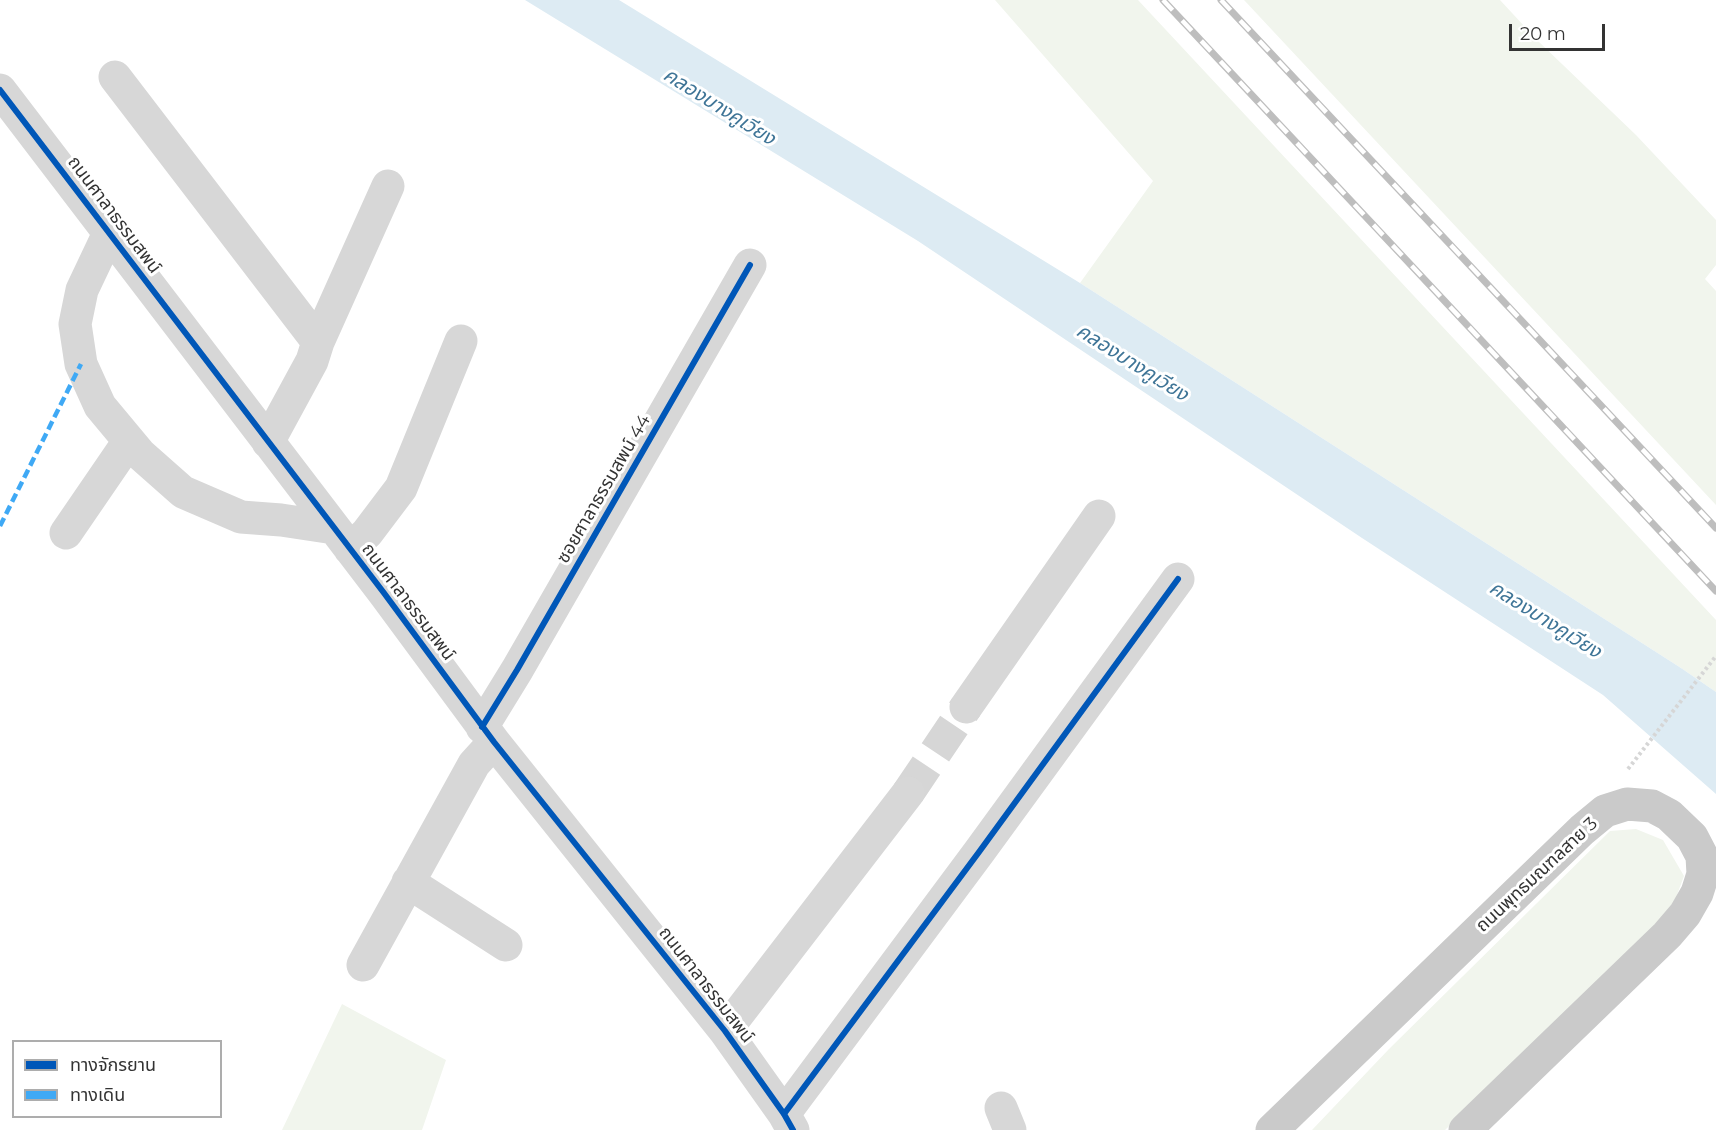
<!DOCTYPE html>
<meta charset="utf-8">
<style>
body{margin:0}
#map{position:relative;width:1716px;height:1130px;overflow:hidden;background:#fff;font-family:Montserrat,"Noto Sans Thai",sans-serif}
canvas{display:block}
.legend{position:absolute;left:12px;top:1040px;width:210px;height:78px;box-sizing:border-box;background:#fff;border:2px solid #adadad;margin:0;padding:8px 10px;list-style:none;font-size:18px;color:#333}
.legend li{display:flex;align-items:center;gap:12px;height:30px}
.legend b{width:30px;border:2px solid #adadad}
.scale{position:absolute;left:1509px;top:24px;width:96px;height:27px;box-sizing:border-box;border:3px solid #333;border-top:0;padding-left:8px;font-size:18px;line-height:21px;white-space:nowrap;color:#333;-webkit-text-stroke:4px #fff;paint-order:stroke}
</style>
<div id="map">
<canvas width="1716" height="1130"></canvas>
<ul class="legend">
<li><b style="height:8px;background:#0057b8"></b>ทางจักรยาน</li>
<li><b style="height:8px;background:#3fa9f5"></b>ทางเดิน</li>
</ul>
<div class="scale">20 m</div>
</div>
<script>
const ctx = document.querySelector('canvas').getContext('2d');
ctx.lineJoin = 'round';
function fillPath(path, color) { ctx.fillStyle = color; ctx.fill(path, 'evenodd'); }
const shape = rows => new Path2D(rows.map(r => 'M' + r).join(''));
function stroke(path, color, width, dash) { ctx.strokeStyle = color; ctx.lineWidth = width; ctx.lineCap = dash ? 'butt' : 'round'; ctx.setLineDash(dash || []); ctx.stroke(path); }
function write(font, color, halo, rows, align = 'center') {
  ctx.font = font + ' Montserrat,"Noto Sans Thai",sans-serif'; ctx.lineWidth = 6; ctx.setLineDash([]); ctx.textBaseline = 'middle'; ctx.strokeStyle = halo; ctx.fillStyle = color; for (const [text, x, y, turn = 0] of rows) {
    ctx.save(); ctx.translate(x, y); ctx.rotate((+turn || 0) * Math.PI / 180); ctx.textAlign = isNaN(turn) ? turn : align; if (halo) ctx.strokeText(text, 0, 0); ctx.fillText(text, 0, 0); ctx.restore();
  }
}
fillPath(shape([
 [995,0,1138,0,1716,620,1716,692,1681,668,1080,283,1153,181],
 [1244,0,1500,0,1538,41,1636,135,1716,220,1716,265,1705,279,1716,291,1716,505],
 [1636,829,1663,840,1684,876,1671,911,1445,1130,1312,1130,1389,1049,1610,831],
 [342,1004,446,1060,422,1130,282,1130]
]), '#f1f5ed');
fillPath(shape([
 [525,0,619,0,1080,283,1681,668,1716,692,1716,794,1603,695,1362,538,918,241]
]), '#ddebf3');
stroke(shape([
 [908,793,966,707]
]), '#d6d6d6', 33, [33, 16]);
stroke(shape([
 [1628,769,1716,656]
]), '#d6d6d6', 4, [3, 3]);
stroke(shape([
 [115,77,318,342,312,361,268,442],
 [0,90,384,593,494,742,725,1031,784,1114,793,1130],
 [109,233,82,290,75,324,81,364,100,406,140,454,183,492,241,517,281,520,334,528],
 [318,342,388,186],
 [66,533,129,441],
 [350,549,367,533,401,488,461,341],
 [966,707,1099,516],
 [482,727,517,670,750,265],
 [408,882,506,945],
 [363,965,474,764,494,742],
 [725,1031,908,793],
 [1001,1108,1010,1130],
 [784,1114,979,852,1178,579]
]), '#d7d7d7', 33);
stroke(shape([
 [1272,1130,1582,830,1605,811,1627,804,1652,806,1669,815,1692,837,1702,856,1703,874,1697,893,1685,914,1667,935,1465,1130]
]), '#cacaca', 33);
const rail = shape([
 [1163,0,1716,591],
 [1221,0,1716,528]
]);
stroke(rail, '#bebebe', 7);
stroke(rail, '#fff', 4.5, [14]);
stroke(shape([
 [0,526,81,364]
]), '#3fa9f5', 4.5, [9, 4.5]);
stroke(shape([
 [0,90,384,593,494,742,725,1031,784,1114,793,1130],
 [482,727,517,670,750,265],
 [784,1114,979,852,1178,579]
]), '#0057b8', 6);
write('18px', '#333', '#fff', [
 ["ถนนศาลาธรรมสพน์",114,215,53],
 ["ซอยศาลาธรรมสพน์ 44",604,489,-60],
 ["ถนนศาลาธรรมสพน์",408,602,53],
 ["ถนนพุทธมณฑลสาย 3",1537,875,-43],
 ["ถนนศาลาธรรมสพน์",706,985,52]
]);
write('italic 20px', '#3f7597', '#fff', [
 ["คลองบางคูเวียง",719,107,32],
 ["คลองบางคูเวียง",1132,363,32],
 ["คลองบางคูเวียง",1545,620,32]
]);
</script>
